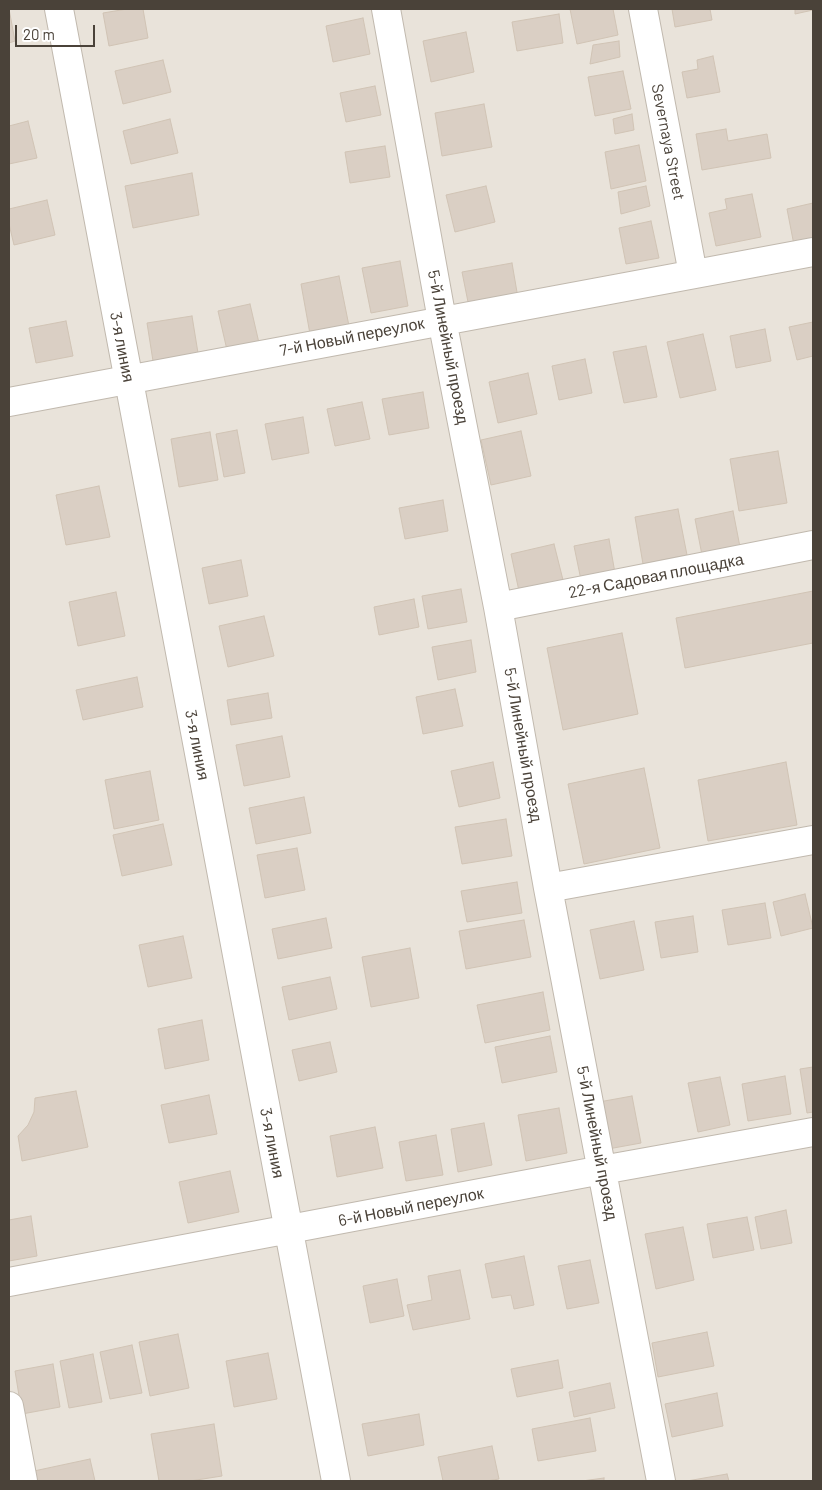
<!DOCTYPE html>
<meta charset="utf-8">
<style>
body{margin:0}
#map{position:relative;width:822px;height:1490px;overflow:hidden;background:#f5f2ec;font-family:Barlow,sans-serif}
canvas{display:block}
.frame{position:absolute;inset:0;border:10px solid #4a4239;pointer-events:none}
.scale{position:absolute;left:15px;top:25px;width:80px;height:22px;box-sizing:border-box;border:2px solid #4a4239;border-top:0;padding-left:6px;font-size:15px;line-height:18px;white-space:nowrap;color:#4a4239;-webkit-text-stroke:4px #fff;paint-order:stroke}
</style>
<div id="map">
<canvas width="822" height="1490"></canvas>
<div class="frame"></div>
<div class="scale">20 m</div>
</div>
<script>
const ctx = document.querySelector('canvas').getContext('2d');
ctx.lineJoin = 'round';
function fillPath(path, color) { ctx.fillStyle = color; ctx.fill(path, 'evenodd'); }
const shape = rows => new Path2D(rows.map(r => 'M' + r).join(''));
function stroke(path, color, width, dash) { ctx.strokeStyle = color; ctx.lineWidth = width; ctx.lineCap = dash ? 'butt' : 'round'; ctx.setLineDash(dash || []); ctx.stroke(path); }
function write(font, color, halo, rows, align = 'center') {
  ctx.font = font + ' Barlow,sans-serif'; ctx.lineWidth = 4; ctx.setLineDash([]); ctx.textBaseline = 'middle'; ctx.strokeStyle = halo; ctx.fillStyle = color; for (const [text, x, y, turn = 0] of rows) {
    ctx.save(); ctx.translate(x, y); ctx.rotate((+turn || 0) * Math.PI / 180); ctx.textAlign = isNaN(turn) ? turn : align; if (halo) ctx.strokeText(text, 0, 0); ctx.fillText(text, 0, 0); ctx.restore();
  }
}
fillPath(shape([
 [9,9,813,9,813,1481,9,1481]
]), '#e9e3da');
const building = shape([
 [9,9,15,41,9,43,9,9],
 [127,9,143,9,148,38,109,46,103,13,127,9],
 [570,9,613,9,618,35,577,44,570,9],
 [672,9,710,9,712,20,675,27,672,9],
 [795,9,813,9,813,10,795,14,795,9],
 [559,14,563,43,517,51,512,22,559,14],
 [363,18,370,54,333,62,326,26,363,18],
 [466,32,474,72,431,82,423,41,466,32],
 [619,41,620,57,590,64,593,45,619,41],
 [713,56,720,92,687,98,682,72,698,69,697,60,713,56],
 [163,60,171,92,123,104,115,71,163,60],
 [623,71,631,109,595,116,588,77,623,71],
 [375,86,381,115,346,122,340,93,375,86],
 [484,104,492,147,442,156,435,113,484,104],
 [632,114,634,130,615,134,613,119,632,114],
 [170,119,178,153,131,164,123,131,170,119],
 [28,121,37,158,9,164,9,126,28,121],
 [726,129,728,141,767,134,771,158,702,170,696,134,726,129],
 [639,145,646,181,611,189,605,152,639,145],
 [385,146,390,177,350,183,345,152,385,146],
 [192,173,199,215,133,228,125,186,192,173],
 [486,186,495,222,455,232,446,195,486,186],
 [646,186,650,206,621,214,618,192,646,186],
 [752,194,761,237,716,246,709,213,727,209,725,199,752,194],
 [47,200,55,235,14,245,9,224,9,209,47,200],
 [813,203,813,241,794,245,787,209,813,203],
 [651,221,659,258,626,264,619,228,651,221],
 [400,261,408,306,371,313,362,268,400,261],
 [512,263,518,298,469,307,462,272,512,263],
 [339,276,349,326,310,334,301,284,339,276],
 [250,304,259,343,227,350,218,311,250,304],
 [192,316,198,353,153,361,147,323,192,316],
 [66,321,73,356,36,363,29,328,66,321],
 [813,322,813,356,797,360,789,327,813,322],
 [765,329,771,361,736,368,730,336,765,329],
 [703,334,716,390,680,398,667,342,703,334],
 [646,346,657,397,624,403,613,352,646,346],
 [585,359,592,393,559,400,552,366,585,359],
 [528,373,537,414,498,423,489,382,528,373],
 [423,392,429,428,389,435,382,399,423,392],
 [362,402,370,439,335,446,327,409,362,402],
 [303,417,309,453,272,460,265,424,303,417],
 [237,430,245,473,224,477,216,434,237,430],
 [521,431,531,476,491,485,481,440,521,431],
 [210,432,218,480,179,487,171,439,210,432],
 [778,451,787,503,739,511,730,459,778,451],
 [99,486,110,537,66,545,56,495,99,486],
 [443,500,448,531,405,539,399,508,443,500],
 [678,509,687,555,643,564,635,517,678,509],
 [733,511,740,547,702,555,695,519,733,511],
 [609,539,615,573,581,580,574,546,609,539],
 [554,544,563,580,519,591,511,554,554,544],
 [241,560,248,596,209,604,202,568,241,560],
 [461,589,467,622,428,629,422,596,461,589],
 [813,591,813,643,685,668,676,618,813,591],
 [116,592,125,636,78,646,69,602,116,592],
 [414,599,419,627,379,635,374,607,414,599],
 [264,616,274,656,228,667,219,626,264,616],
 [622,633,638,714,563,730,547,648,622,633],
 [471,640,476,672,438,680,432,647,471,640],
 [137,677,143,707,83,720,76,690,137,677],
 [455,689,463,726,423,734,416,697,455,689],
 [268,693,272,718,231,725,227,700,268,693],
 [282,736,290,777,244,786,236,745,282,736],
 [493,762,500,798,459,807,451,771,493,762],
 [786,762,797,825,708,841,698,780,786,762],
 [644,768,660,848,584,864,568,784,644,768],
 [150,771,159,820,114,829,105,780,150,771],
 [304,797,311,833,256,844,249,808,304,797],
 [506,819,512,856,462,864,455,827,506,819],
 [163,824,172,865,122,876,113,835,163,824],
 [297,848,305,890,265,898,257,855,297,848],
 [517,882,522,913,467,922,461,891,517,882],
 [805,894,813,928,781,936,773,902,805,894],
 [765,903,771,938,728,945,722,910,765,903],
 [693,916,698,952,661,958,655,922,693,916],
 [326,918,332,948,278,959,272,929,326,918],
 [524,920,531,957,466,969,459,931,524,920],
 [634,921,644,970,600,979,590,930,634,921],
 [183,936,192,978,148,987,139,945,183,936],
 [410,948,419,998,371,1007,362,957,410,948],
 [330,977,337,1009,289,1020,282,987,330,977],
 [543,992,550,1030,485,1043,477,1005,543,992],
 [202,1020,209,1060,165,1069,158,1029,202,1020],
 [550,1036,557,1072,502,1083,495,1047,550,1036],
 [330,1042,337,1072,299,1081,292,1050,330,1042],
 [813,1067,813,1112,807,1113,800,1069,813,1067],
 [785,1076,791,1114,748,1121,742,1084,785,1076],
 [720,1077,730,1125,698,1132,688,1083,720,1077],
 [76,1091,88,1147,22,1161,18,1136,28,1125,34,1112,35,1098,76,1091],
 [209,1095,217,1134,169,1143,161,1105,209,1095],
 [632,1096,641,1143,608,1149,599,1102,632,1096],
 [559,1108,567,1153,526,1161,518,1115,559,1108],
 [484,1123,492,1165,458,1172,451,1129,484,1123],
 [375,1127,383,1168,337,1177,330,1136,375,1127],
 [436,1135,443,1175,406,1181,399,1142,436,1135],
 [230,1171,239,1212,188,1223,179,1182,230,1171],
 [786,1210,792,1243,761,1249,755,1217,786,1210],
 [31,1216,37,1256,9,1261,9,1220,31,1216],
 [747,1217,754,1250,713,1258,707,1224,747,1217],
 [683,1227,694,1280,656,1289,645,1234,683,1227],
 [524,1256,534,1305,514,1309,511,1295,492,1298,485,1264,524,1256],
 [590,1260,599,1303,567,1309,558,1266,590,1260],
 [460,1270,470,1319,413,1330,407,1305,432,1300,428,1276,460,1270],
 [397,1279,404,1316,370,1323,363,1286,397,1279],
 [707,1332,714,1366,658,1377,652,1343,707,1332],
 [178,1334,189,1388,150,1396,139,1342,178,1334],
 [132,1345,142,1393,110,1399,100,1352,132,1345],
 [268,1353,277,1399,234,1407,226,1361,268,1353],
 [93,1354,102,1402,69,1408,60,1361,93,1354],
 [558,1360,563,1388,517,1397,511,1369,558,1360],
 [53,1364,60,1407,22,1414,15,1371,53,1364],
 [610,1383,615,1408,574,1417,569,1392,610,1383],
 [717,1393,723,1426,672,1437,665,1404,717,1393],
 [419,1414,424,1445,368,1456,362,1424,419,1414],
 [590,1418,596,1451,538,1461,532,1429,590,1418],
 [214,1424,222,1476,190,1481,159,1481,151,1434,214,1424],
 [492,1446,499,1479,487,1481,443,1481,438,1457,492,1446],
 [90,1459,95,1481,36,1481,34,1471,90,1459],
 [727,1474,729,1481,687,1481,727,1474],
 [604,1478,604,1481,582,1481,604,1478]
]);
fillPath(building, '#dacfc4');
stroke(building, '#d1c4b5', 1);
const minor = shape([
 [59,9,336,1481],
 [386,9,442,320,498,607,548,888,661,1481],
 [643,9,693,274],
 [9,402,813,252],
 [498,607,813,545],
 [548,888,813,840],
 [9,1282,602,1170,813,1132],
 [9,1406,23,1481]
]);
stroke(minor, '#c1b9ae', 30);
stroke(minor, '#fff', 28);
write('16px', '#4a4239', '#fff', [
 ["Severnaya Street",668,142,79],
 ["7-й Новый переулок",352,337,-11],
 ["3-я линия",122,347,79],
 ["5-й Линейный проезд",448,347,79],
 ["22-я Садовая площадка",656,576,-11],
 ["3-я линия",197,745,79],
 ["5-й Линейный проезд",523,745,80],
 ["3-я линия",272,1143,79],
 ["5-й Линейный проезд",597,1143,79],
 ["6-й Новый переулок",411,1207,-11]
]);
</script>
